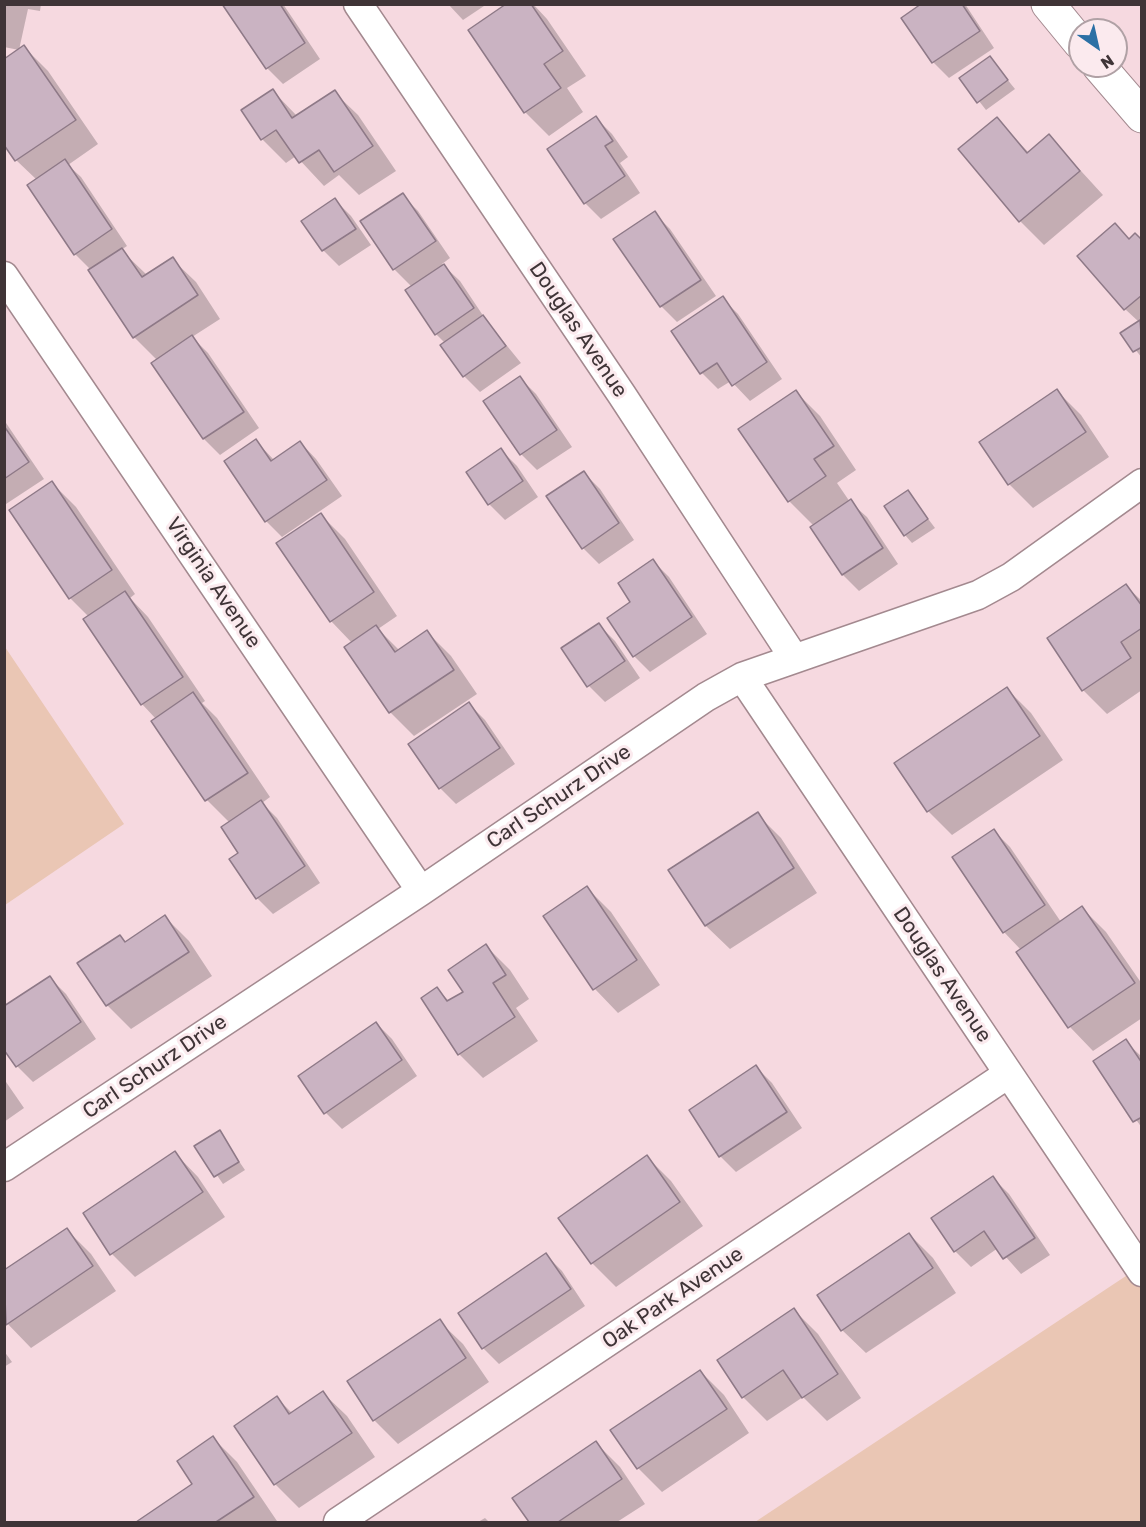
<!DOCTYPE html>
<style>
body{margin:0}
#map{position:relative;width:1146px;height:1527px;overflow:hidden;background:#f6d9e0;font-family:Rubik,sans-serif}
canvas{display:block}
.frame{position:absolute;inset:0;border:6px solid #3f3437;pointer-events:none}
.north{position:absolute;left:1068px;top:18px;width:60px;height:60px;box-sizing:border-box;background:#fbeaee;border:2px solid #b0a1a5;border-radius:50%;rotate:146deg;font-size:16px;font-weight:700;line-height:24px;text-align:center;color:#3f3437}
.north::after{content:'';display:block;margin:auto;width:21px;height:27px;background:#2b70a5;clip-path:polygon(50% 0,100% 100%,50% 72%,0 100%)}
</style>
<div id="map">
<canvas width="1146" height="1527"></canvas>
<div class="frame"></div>
<div class="north">N</div>
</div>
<script>
const ctx = document.querySelector('canvas').getContext('2d');
ctx.lineJoin = 'round';
function fillPath(path, color) { ctx.fillStyle = color; ctx.fill(path, 'evenodd'); }
const shape = rows => new Path2D(rows.map(r => 'M' + r).join(''));
function stroke(path, color, width, dash) { ctx.strokeStyle = color; ctx.lineWidth = width; ctx.lineCap = dash ? 'butt' : 'round'; ctx.setLineDash(dash || []); ctx.stroke(path); }
function write(font, color, halo, rows, align = 'center') {
  ctx.font = font + ' Rubik,sans-serif'; ctx.lineWidth = 6; ctx.setLineDash([]); ctx.textBaseline = 'middle'; ctx.strokeStyle = halo; ctx.fillStyle = color; for (const [text, x, y, turn = 0] of rows) {
    ctx.save(); ctx.translate(x, y); ctx.rotate((+turn || 0) * Math.PI / 180); ctx.textAlign = isNaN(turn) ? turn : align; if (halo) ctx.strokeText(text, 0, 0); ctx.fillText(text, 0, 0); ctx.restore();
  }
}
fillPath(shape([
 [5,647,124,824,5,905,4,905],
 [1141,1266,1141,1522,755,1522]
]), '#eac6b4');
fillPath(shape([
 [4,4,41,4,40,11,28,9,19,50,4,47],
 [224,4,283,4,320,59,283,84,267,68],
 [448,4,487,4,463,20],
 [509,4,533,4,547,19,586,76,567,88,583,112,549,136,525,112],
 [924,4,965,4,994,48,949,78,933,62,903,18],
 [24,47,48,71,98,144,68,165,81,177,127,246,121,250,147,275,172,259,196,282,220,319,192,337,208,353,259,428,220,455,204,439,153,363,157,360,134,337,91,270,75,254,37,180,16,160,4,143],
 [990,58,1015,89,986,110,961,78],
 [273,91,297,116,334,92,358,115,396,171,359,195,339,175,324,186,296,156,286,163,262,139],
 [596,118,612,134,628,157,620,163,640,193,601,219,585,203],
 [997,119,1029,153,1049,136,1103,195,1044,245,1020,221],
 [402,195,418,211,450,258,442,264,460,281,486,320,521,363,480,392,464,376,446,344,436,334,412,287,394,269],
 [335,200,351,216,371,245,339,266,323,250,304,222],
 [654,213,670,229,716,296,677,322,661,306,616,239],
 [1130,240,1142,242,1142,358,1123,334,1139,322,1125,309],
 [722,298,738,314,782,379,750,401,731,381,718,389,702,373,673,331],
 [520,378,536,394,572,447,537,470,521,454],
 [1057,391,1081,415,1109,457,1033,508,1009,484],
 [796,392,820,416,856,470,837,483,850,502,867,517,898,564,859,591,843,575,812,528,814,526,789,501],
 [4,420,44,479,6,504,4,503],
 [256,441,274,460,300,442,316,459,342,496,282,537,266,521],
 [501,450,517,466,538,497,505,520,489,504],
 [584,473,600,489,634,540,599,564,583,548],
 [52,483,76,507,135,594,130,598,148,617,205,701,202,703,217,718,270,797,262,803,277,818,320,883,273,914,257,898,231,859,240,853,230,823,207,800,153,721,156,719,142,704,89,617,70,598,11,511],
 [908,492,935,528,912,543,905,535],
 [321,515,345,539,397,616,378,629,400,651,427,632,451,656,477,694,414,736,390,712,346,647,352,643,331,621],
 [653,561,669,577,707,634,650,672,634,656],
 [1126,586,1142,601,1142,690,1107,714,1083,690],
 [599,625,615,641,640,678,605,702,589,686],
 [1007,689,1031,713,1063,760,952,835,928,811],
 [469,704,485,720,515,764,456,804,440,788],
 [757,814,781,838,817,893,730,949,706,926,670,870],
 [994,831,1010,847,1061,922,1082,908,1106,932,1142,984,1142,1018,1093,1051,1070,1027,1018,952,1021,950,1004,932,954,858],
 [587,888,611,912,660,985,618,1013,595,989],
 [165,917,189,941,212,976,131,1029,107,1005,80,964,126,943],
 [486,946,510,970,529,999,516,1008,538,1041,483,1078,459,1054,437,989,450,1002,465,992],
 [50,978,66,994,96,1039,33,1082,17,1066],
 [376,1023,392,1039,417,1076,342,1129,326,1113,300,1077],
 [1125,1041,1142,1057,1142,1128,1095,1062],
 [756,1067,772,1083,802,1128,736,1172,720,1156],
 [4,1079,24,1108,4,1122],
 [219,1132,245,1170,223,1184,197,1146],
 [175,1153,198,1177,225,1217,135,1277,112,1254],
 [647,1157,671,1181,703,1226,616,1287,592,1263],
 [993,1178,1009,1194,1050,1255,1021,1274,998,1248,971,1267,955,1251],
 [67,1230,91,1254,116,1291,31,1348,4,1320,4,1272],
 [909,1234,933,1258,956,1293,866,1353,842,1330],
 [546,1255,562,1271,585,1306,499,1364,483,1348],
 [794,1310,818,1334,861,1398,827,1421,803,1397,767,1421,743,1397,719,1360],
 [439,1321,463,1344,489,1382,398,1444,374,1420],
 [4,1351,12,1362,4,1367],
 [700,1371,724,1395,749,1433,662,1492,638,1468,612,1430],
 [323,1393,347,1416,375,1457,299,1508,275,1484,277,1398,292,1413],
 [213,1438,237,1462,277,1521,138,1522,194,1484],
 [596,1443,620,1467,645,1504,617,1522,530,1522,514,1498],
 [485,1518,489,1522,478,1522]
]), '#0003');
const building = shape([
 [222,4,280,4,305,43,266,69,222,4],
 [506,4,531,4,563,51,544,64,561,88,524,113,468,30,506,4],
 [921,4,962,4,980,31,932,63,901,18,921,4],
 [24,45,76,120,15,161,4,145,4,59,24,45],
 [990,56,1008,80,977,103,959,78,990,56],
 [273,89,292,118,335,90,373,146,334,172,319,150,299,163,276,130,261,140,241,110,273,89],
 [596,116,613,141,605,146,625,176,584,204,547,149,596,116],
 [997,117,1027,153,1049,134,1080,171,1019,222,958,149,997,117],
 [65,159,112,229,74,255,27,185,65,159],
 [403,193,436,241,393,270,360,221,403,193],
 [335,198,356,229,322,251,301,221,335,198],
 [655,211,701,280,660,307,613,239,655,211],
 [1115,223,1129,239,1135,233,1142,240,1142,295,1124,310,1077,256,1115,223],
 [122,248,142,277,173,257,198,295,133,338,88,270,122,248],
 [444,264,474,308,435,335,405,290,444,264],
 [723,296,767,362,732,386,717,363,700,374,671,331,723,296],
 [483,315,506,346,463,377,440,345,483,315],
 [1140,320,1142,347,1133,352,1120,333,1140,320],
 [192,335,244,412,203,439,151,363,192,335],
 [520,376,557,430,520,455,483,401,520,376],
 [1057,389,1086,432,1008,485,979,442,1057,389],
 [796,390,834,446,814,459,826,476,788,502,738,429,796,390],
 [4,426,29,462,4,479,4,426],
 [256,439,271,461,300,441,327,480,265,522,224,461,256,439],
 [501,448,523,481,488,505,466,472,501,448],
 [584,471,619,523,582,549,546,496,584,471],
 [52,481,112,570,69,599,9,510,52,481],
 [908,490,928,519,904,536,884,506,908,490],
 [851,499,883,548,842,575,810,527,851,499],
 [321,513,374,592,330,622,276,543,321,513],
 [653,559,692,617,633,657,607,618,630,602,618,583,653,559],
 [1126,584,1142,606,1142,628,1121,642,1131,658,1082,691,1047,638,1126,584],
 [125,591,183,677,141,705,83,619,125,591],
 [599,623,625,661,587,687,561,648,599,623],
 [376,625,395,652,427,630,454,670,389,713,344,647,376,625],
 [1007,687,1040,736,927,812,894,763,1007,687],
 [193,692,248,773,205,801,151,721,193,692],
 [469,702,500,748,439,789,408,744,469,702],
 [261,800,305,866,256,899,229,859,238,853,221,827,261,800],
 [758,812,794,868,705,926,668,870,758,812],
 [994,829,1045,905,1003,933,952,857,994,829],
 [587,886,637,960,593,990,543,916,587,886],
 [1082,906,1135,983,1068,1028,1016,952,1082,906],
 [165,915,189,952,106,1006,77,963,120,935,125,942,165,915],
 [486,944,506,975,493,983,515,1017,458,1055,421,998,437,987,447,1001,463,992,448,970,486,944],
 [50,976,81,1022,16,1067,4,1050,4,1006,50,976],
 [376,1022,402,1060,324,1114,298,1076,376,1022],
 [1126,1039,1142,1063,1142,1117,1133,1122,1093,1061,1126,1039],
 [756,1065,787,1112,719,1157,689,1110,756,1065],
 [220,1130,239,1162,214,1177,194,1146,220,1130],
 [175,1151,203,1192,110,1255,83,1213,175,1151],
 [647,1155,680,1202,591,1264,558,1218,647,1155],
 [993,1176,1035,1238,1003,1259,984,1231,954,1252,931,1218,993,1176],
 [67,1228,93,1266,6,1325,4,1270,67,1228],
 [909,1233,933,1268,841,1331,817,1295,909,1233],
 [546,1253,571,1289,482,1349,458,1313,546,1253],
 [794,1308,838,1374,802,1398,783,1370,742,1398,717,1360,794,1308],
 [440,1319,466,1358,373,1421,347,1381,440,1319],
 [700,1370,727,1409,637,1469,610,1430,700,1370],
 [323,1391,352,1433,274,1485,234,1426,277,1396,289,1414,323,1391],
 [213,1436,254,1497,216,1522,136,1522,192,1484,177,1461,213,1436],
 [596,1441,622,1479,558,1522,529,1522,512,1498,596,1441]
]);
fillPath(building, '#cab3c2');
stroke(building, '#8e7987', 1.5);
const street = shape([
 [358,4,622,395,794,658],
 [4,276,421,891],
 [742,677,1142,1272],
 [4,1167,421,891,706,697,742,677,978,595,1011,577,1142,483],
 [338,1522,1008,1074]
]);
const secondary = shape([
 [1048,4,1080,43],
 [1099,66,1142,116]
]);
stroke(street, '#a3898f', 31);
stroke(secondary, '#a3898f', 35);
stroke(street, '#fff', 28);
stroke(secondary, '#fff', 33);
write('21px', '#3f3437', '#fbeaee', [
 ["Douglas Avenue",578,330,56],
 ["Virginia Avenue",213,583,56],
 ["Carl Schurz Drive",559,797,-34],
 ["Douglas Avenue",942,975,56],
 ["Carl Schurz Drive",155,1067,-34],
 ["Oak Park Avenue",673,1298,-34]
]);
</script>
